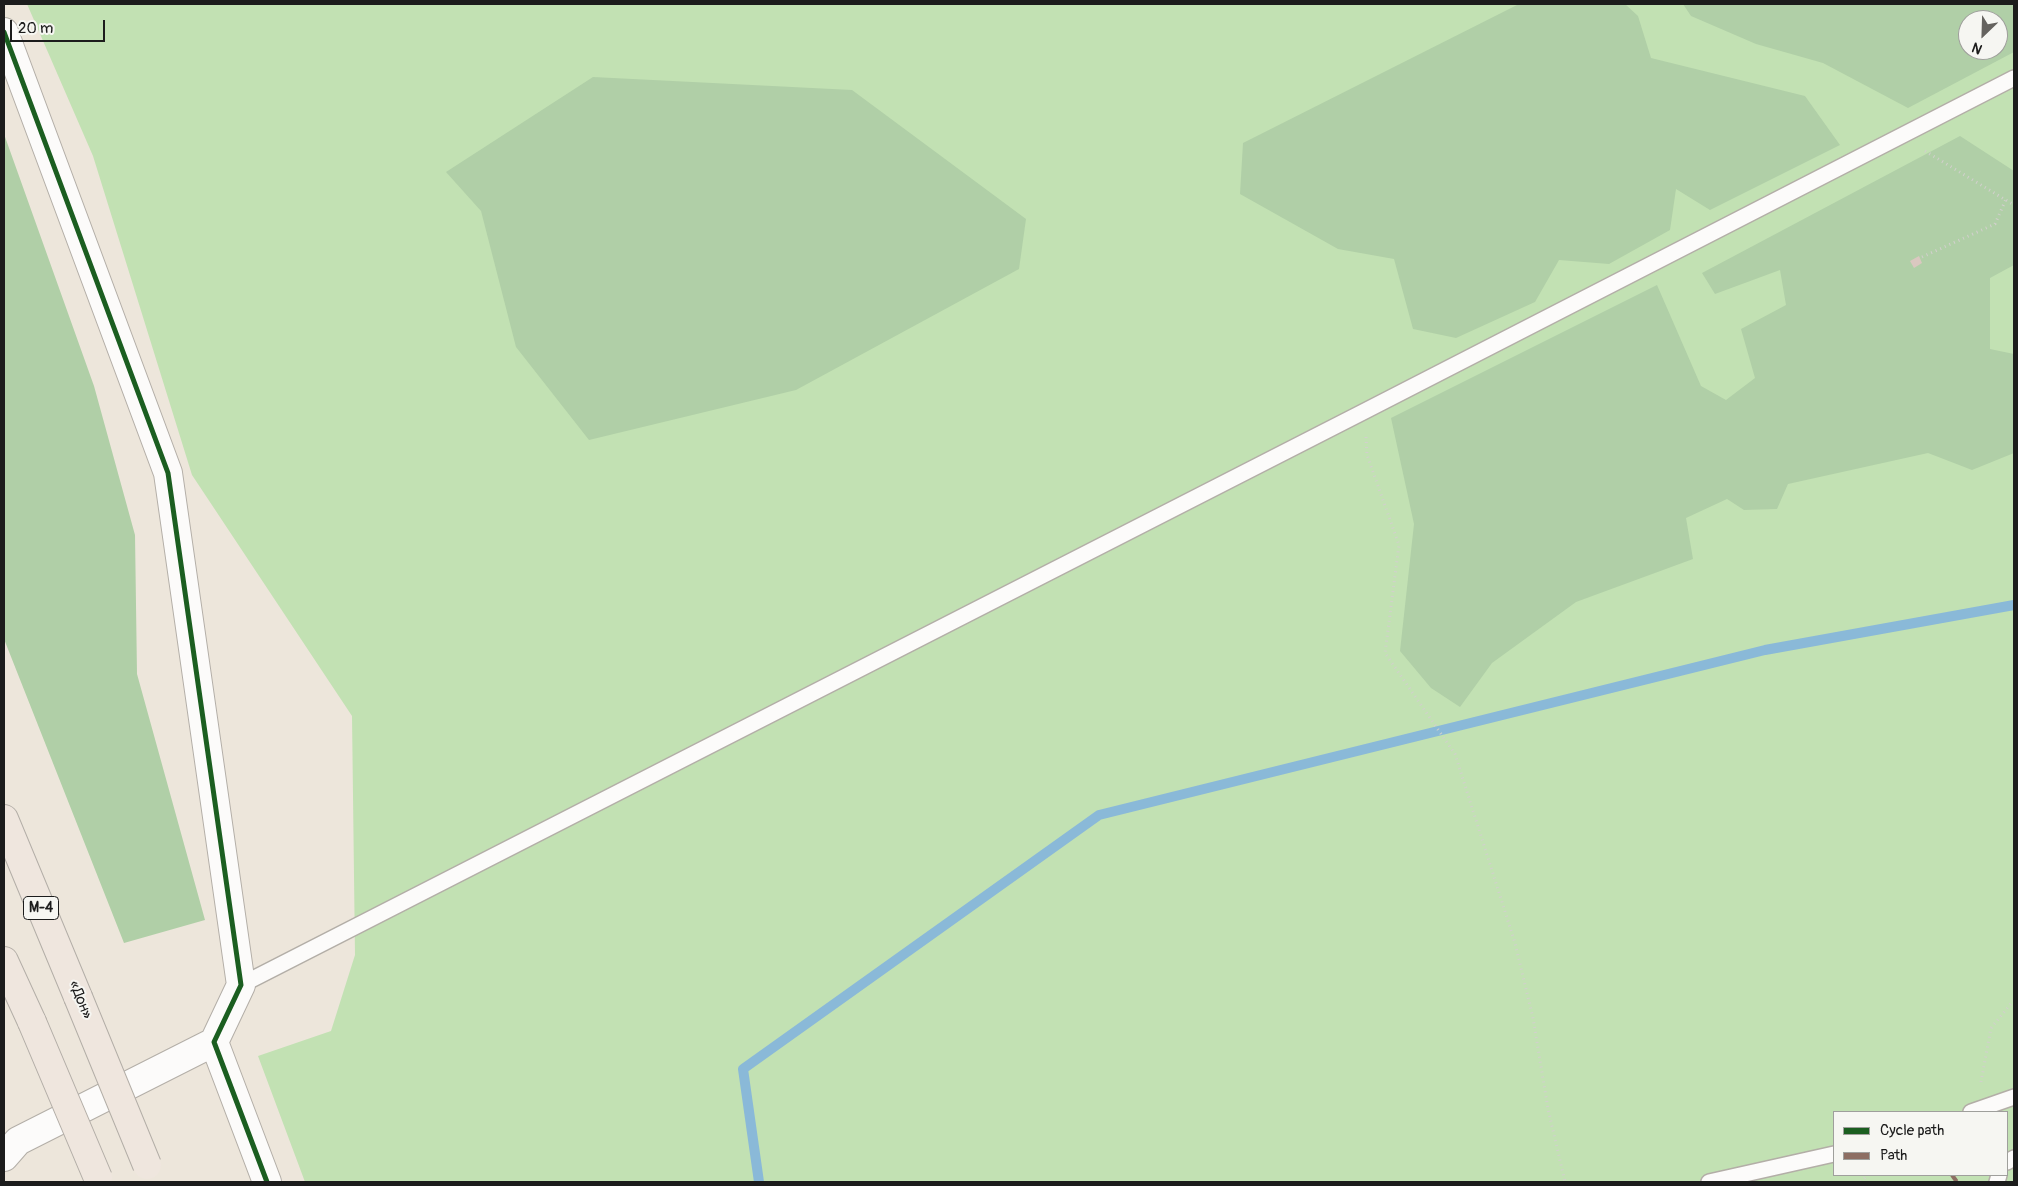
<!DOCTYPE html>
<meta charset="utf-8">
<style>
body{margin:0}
#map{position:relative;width:2018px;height:1186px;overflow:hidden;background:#ede6db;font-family:Pangolin,sans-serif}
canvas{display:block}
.frame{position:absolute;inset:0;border:5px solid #1c1c1c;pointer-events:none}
.legend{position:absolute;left:1833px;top:1111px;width:175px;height:65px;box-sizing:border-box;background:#f6f6f2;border:1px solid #9f9f9c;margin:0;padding:6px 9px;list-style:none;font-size:15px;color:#1c1c1c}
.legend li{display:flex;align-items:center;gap:10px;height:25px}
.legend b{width:25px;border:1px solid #9f9f9c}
.north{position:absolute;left:1958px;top:10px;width:50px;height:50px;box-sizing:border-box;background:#f6f6f2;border:1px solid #9f9f9c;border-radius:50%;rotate:204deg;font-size:14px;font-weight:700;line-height:20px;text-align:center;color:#1c1c1c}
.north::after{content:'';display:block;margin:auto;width:18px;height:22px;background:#65635f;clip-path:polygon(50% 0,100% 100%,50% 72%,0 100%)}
.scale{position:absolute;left:10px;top:20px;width:95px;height:22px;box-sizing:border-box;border:2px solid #1c1c1c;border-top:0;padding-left:6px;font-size:15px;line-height:18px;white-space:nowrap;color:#1c1c1c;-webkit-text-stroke:4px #f6f6f2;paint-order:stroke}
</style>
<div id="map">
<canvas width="2018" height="1186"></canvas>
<div class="frame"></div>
<ul class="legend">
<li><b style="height:6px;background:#1b5e20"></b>Cycle path</li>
<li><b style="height:6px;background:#8d6e63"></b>Path</li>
</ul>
<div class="north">N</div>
<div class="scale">20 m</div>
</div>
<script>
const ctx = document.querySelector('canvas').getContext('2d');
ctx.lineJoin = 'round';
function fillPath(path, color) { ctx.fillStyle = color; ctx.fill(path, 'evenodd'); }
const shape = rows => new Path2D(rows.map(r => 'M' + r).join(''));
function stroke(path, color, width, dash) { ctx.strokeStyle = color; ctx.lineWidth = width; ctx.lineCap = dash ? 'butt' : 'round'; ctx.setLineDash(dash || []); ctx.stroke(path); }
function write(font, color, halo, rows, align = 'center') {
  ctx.font = font + ' Pangolin,sans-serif'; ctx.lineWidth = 4; ctx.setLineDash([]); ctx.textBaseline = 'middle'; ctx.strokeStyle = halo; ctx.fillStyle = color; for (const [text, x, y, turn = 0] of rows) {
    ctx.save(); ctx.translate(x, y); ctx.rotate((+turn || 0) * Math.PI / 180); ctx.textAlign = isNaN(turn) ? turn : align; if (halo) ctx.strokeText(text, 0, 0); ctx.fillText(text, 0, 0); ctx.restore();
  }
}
fillPath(shape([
 [27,4,2014,4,2014,1182,305,1182,258,1056,331,1031,355,955,352,716,192,475,93,156],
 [1968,20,1998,20,1998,50,1968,50],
 [1834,1112,2007,1112,2007,1175,1834,1175]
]), '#c2e1b3');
fillPath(shape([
 [1519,4,1625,4,1638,16,1651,58,1805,96,1840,145,1710,210,1676,189,1670,230,1609,264,1559,260,1535,302,1456,338,1413,329,1394,259,1338,249,1240,194,1243,143],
 [1683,4,2014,4,2014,52,1908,108,1823,63,1756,44,1691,16],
 [1968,20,1998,20,1998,50,1968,50],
 [593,77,852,90,1026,219,1019,269,796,390,589,440,516,347,481,211,446,172],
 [4,134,94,386,135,535,137,674,205,920,124,943,4,639],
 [1960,136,2014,171,2014,265,1990,278,1990,349,2014,354,2014,453,1972,470,1928,453,1788,484,1777,509,1744,510,1727,499,1686,518,1693,559,1576,602,1492,663,1460,707,1431,688,1400,651,1414,524,1391,418,1657,285,1701,386,1726,400,1755,378,1741,329,1786,305,1780,270,1715,294,1702,273]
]), '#b0cfa7');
stroke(shape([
 [759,1182,743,1069,1099,815,1765,650,2014,605]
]), '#8ab9d8', 10);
fillPath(shape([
 [1919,256,1922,263,1914,268,1910,261]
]), '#dac8c0');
const service = shape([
 [241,985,1365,411,2014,78],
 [1971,1112,2014,1097],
 [2007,1162,2014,1158],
 [1709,1182,1834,1154],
 [1997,1182,1999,1175]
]);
const minor = shape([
 [4,32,168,473,241,985,214,1042,267,1182],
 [4,1157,18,1141,214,1042]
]);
const trunk = shape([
 [4,819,78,997],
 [4,961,32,1022]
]);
stroke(service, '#b3aea7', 18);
stroke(minor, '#b3aea7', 30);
stroke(trunk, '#b3aea7', 30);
stroke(shape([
 [1925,151,2014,205],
 [1922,257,1995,224,2006,199],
 [1366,437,1367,455,1399,545,1385,653,1455,754,1515,943,1533,1018,1548,1109,1565,1182],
 [1981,1082,1991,1028,2014,1000],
 [1861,1182,1867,1175]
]), '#d2d0cd', 3, [1, 4]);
stroke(service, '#fcfbfa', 15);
stroke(minor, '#fcfbfa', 28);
stroke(trunk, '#efe6de', 28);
const trunkBridge = shape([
 [78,997,147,1165],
 [32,1022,98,1178]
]);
stroke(trunkBridge, '#b3aea7', 30, []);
stroke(trunkBridge, '#efe6de', 28);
stroke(shape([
 [1952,1175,1957,1182]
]), '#8d6e63', 4, [8, 4]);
stroke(shape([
 [4,32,168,473,241,985,214,1042,267,1182]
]), '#1b5e20', 5);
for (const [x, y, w] of [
 [41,908,35]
]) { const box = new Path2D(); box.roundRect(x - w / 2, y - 11.5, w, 23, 4); ctx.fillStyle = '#f6f6f2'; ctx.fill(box); stroke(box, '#1c1c1c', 1); }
write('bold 14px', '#1c1c1c', null, [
 ["М-4",41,908]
]);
write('15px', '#1c1c1c', '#f6f6f2', [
 ["«Дон»",80,1000,68]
]);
</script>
